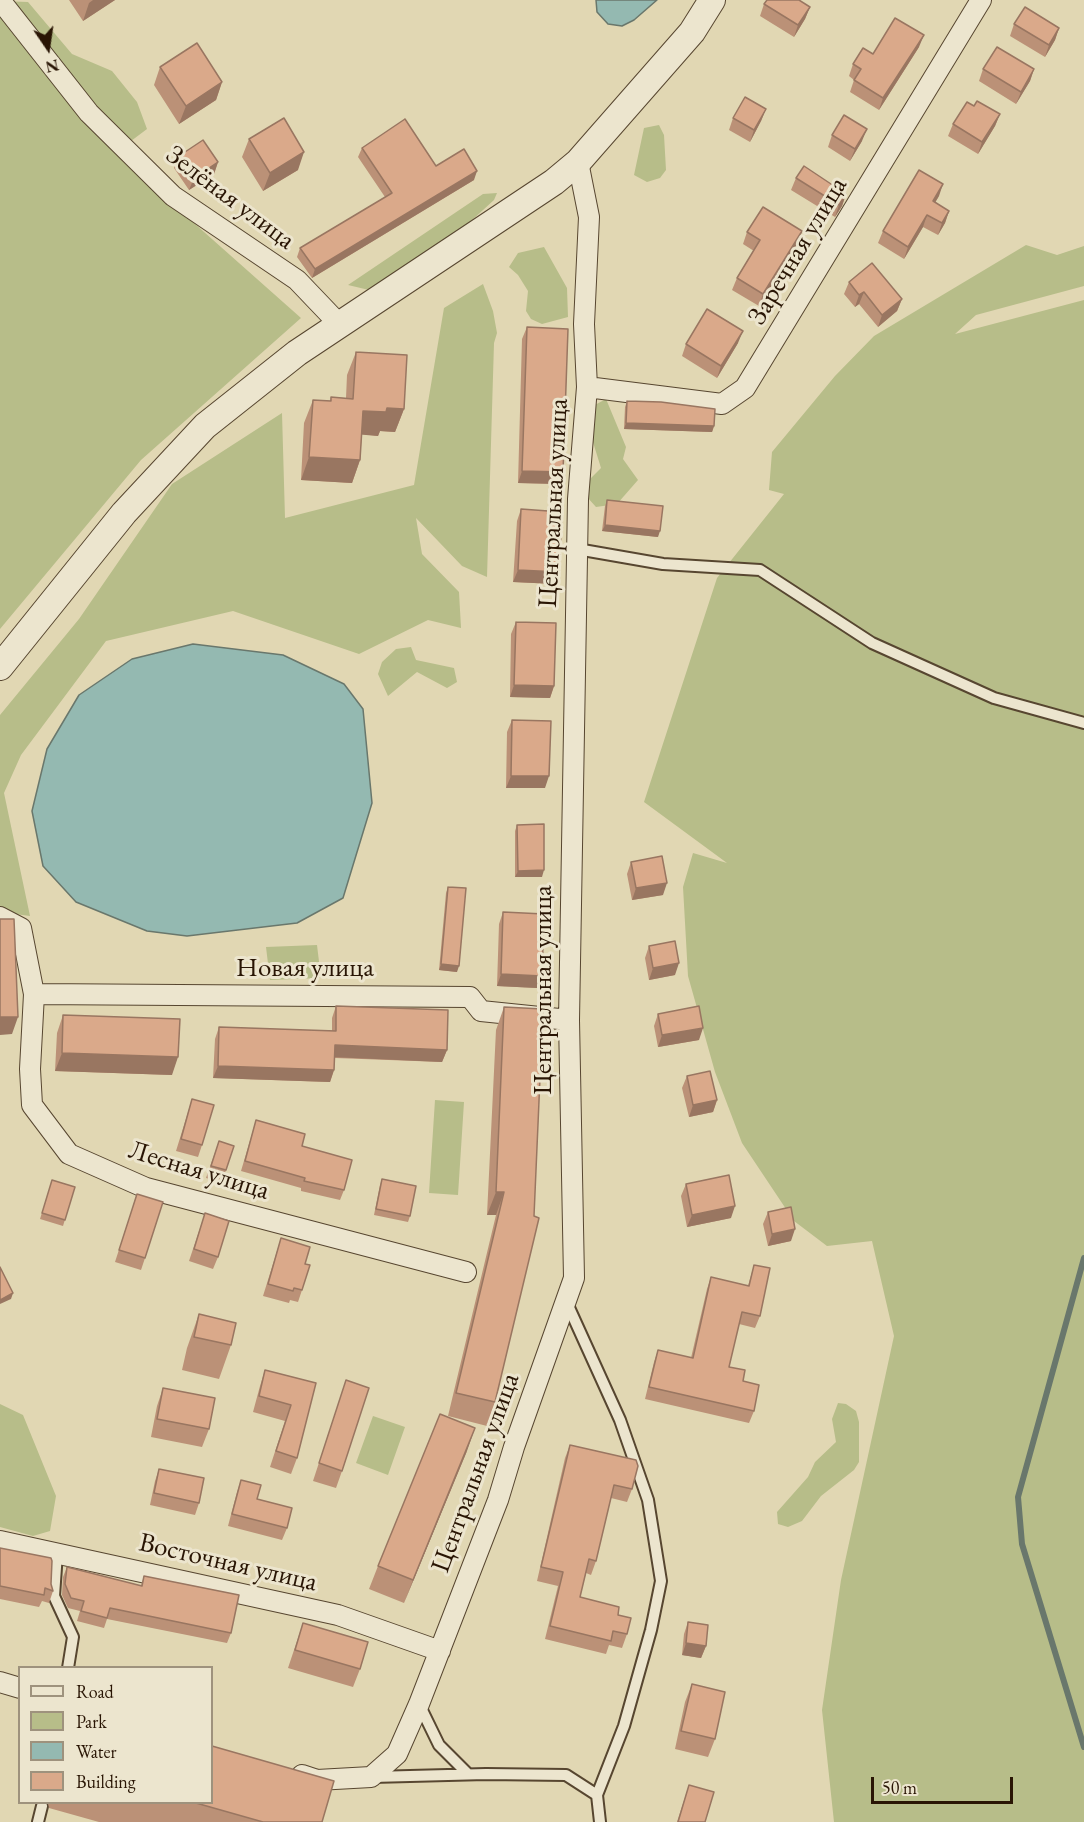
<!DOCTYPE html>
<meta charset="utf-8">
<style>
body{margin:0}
#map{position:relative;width:1084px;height:1822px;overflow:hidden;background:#e1d7b3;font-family:"EB Garamond",serif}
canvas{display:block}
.legend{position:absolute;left:18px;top:1666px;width:195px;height:138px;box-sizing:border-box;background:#ece5ce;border:2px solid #9e927d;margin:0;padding:8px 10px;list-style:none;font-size:18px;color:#291504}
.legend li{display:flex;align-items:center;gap:12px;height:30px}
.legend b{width:30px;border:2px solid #9e927d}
.north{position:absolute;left:18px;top:18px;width:60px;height:60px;-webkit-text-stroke:4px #ece5ce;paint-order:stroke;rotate:167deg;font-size:16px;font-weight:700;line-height:24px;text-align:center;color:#291504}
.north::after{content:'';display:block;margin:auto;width:21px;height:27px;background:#291504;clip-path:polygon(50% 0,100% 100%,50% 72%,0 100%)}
.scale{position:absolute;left:871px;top:1777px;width:142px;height:27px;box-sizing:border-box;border:3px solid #291504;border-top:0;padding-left:8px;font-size:18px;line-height:21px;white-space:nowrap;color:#291504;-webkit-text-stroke:4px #ece5ce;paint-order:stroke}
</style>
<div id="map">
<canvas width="1084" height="1822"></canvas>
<ul class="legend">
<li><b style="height:8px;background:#ece5ce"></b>Road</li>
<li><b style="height:16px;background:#b7bd89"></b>Park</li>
<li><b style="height:16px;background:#94b9b1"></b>Water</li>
<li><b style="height:16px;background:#daa98a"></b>Building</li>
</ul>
<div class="north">N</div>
<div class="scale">50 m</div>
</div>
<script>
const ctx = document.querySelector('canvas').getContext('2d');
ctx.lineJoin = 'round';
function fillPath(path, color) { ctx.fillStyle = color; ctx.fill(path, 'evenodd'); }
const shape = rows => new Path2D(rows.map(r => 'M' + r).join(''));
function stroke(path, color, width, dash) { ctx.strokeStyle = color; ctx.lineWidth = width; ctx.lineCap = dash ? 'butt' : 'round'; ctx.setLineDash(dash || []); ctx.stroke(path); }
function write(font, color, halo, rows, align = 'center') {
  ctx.font = font + ' "EB Garamond",serif'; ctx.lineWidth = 6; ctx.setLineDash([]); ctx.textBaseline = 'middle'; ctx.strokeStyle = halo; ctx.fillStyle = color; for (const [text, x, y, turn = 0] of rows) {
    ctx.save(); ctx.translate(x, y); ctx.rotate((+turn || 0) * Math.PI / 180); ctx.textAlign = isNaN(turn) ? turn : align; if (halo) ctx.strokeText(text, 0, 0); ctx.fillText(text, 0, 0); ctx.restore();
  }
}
fillPath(shape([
 [0,1,28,2,72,54,112,71,137,102,147,129,115,153,301,318,141,460,0,629],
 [659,125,664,135,666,170,660,178,647,182,634,175,644,128],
 [497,193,494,200,437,252,369,290,348,285,483,194],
 [1026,245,1057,255,1084,246,1084,286,976,315,955,334,1084,300,1084,1822,834,1822,822,1710,841,1580,894,1336,872,1241,827,1246,794,1221,742,1143,715,1072,688,976,683,887,693,853,727,863,644,802,717,578,784,494,769,490,772,452,835,376,874,336],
 [544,247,567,288,568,317,542,324,531,319,526,311,528,291,518,275,509,267,518,253],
 [483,284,493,311,497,333,494,343,487,577,462,566,416,518,422,554,459,592,461,628,428,620,359,654,233,611,106,641,21,755,4,793,30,916,0,912,0,715,79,619,172,484,282,413,285,518,414,485,444,308],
 [606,399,626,447,623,459,638,480,617,504,596,507,587,497,588,481,601,468,588,426,593,406],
 [411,647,416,660,454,668,457,682,447,688,417,672,388,696,378,674,382,662,396,649],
 [317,945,321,978,270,980,266,947],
 [435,1100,464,1102,458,1195,429,1193],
 [838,1403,846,1404,856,1411,859,1422,859,1462,854,1470,821,1496,802,1521,788,1527,778,1524,777,1512,808,1477,815,1462,836,1442,832,1419],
 [0,1404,23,1415,56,1496,50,1531,33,1536,0,1527],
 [373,1416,405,1427,388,1475,356,1463]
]), '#b7bd89');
const water = shape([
 [596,0,657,0,634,20,622,26,608,24,597,12,596,0],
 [193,644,283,655,344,684,363,709,372,803,343,898,297,923,187,936,147,931,76,902,43,866,32,811,47,749,79,695,132,659,193,644]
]);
fillPath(water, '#94b9b1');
stroke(water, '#69776c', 1.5);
stroke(shape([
 [1084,1258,1018,1497,1022,1544,1084,1747]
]), '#69776c', 6);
const service = shape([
 [577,549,663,564,760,570,872,643,994,698,1084,723],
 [566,1301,620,1420,648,1500,661,1581,651,1630,624,1726,597,1795],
 [57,1553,54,1596,73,1637,68,1668],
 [419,1704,439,1745,468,1774],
 [372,1777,486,1774,566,1775,597,1795,600,1822],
 [38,1822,42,1806]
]);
const minor = shape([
 [0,0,89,113,173,196,297,280,339,324],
 [587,387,722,404,745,388,981,0],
 [0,917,21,928,34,994,30,1069,32,1105,69,1154,146,1188,466,1272],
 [34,994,470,997,481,1011,569,1020],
 [0,1541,338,1615,440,1651],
 [0,1682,20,1688],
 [302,1775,317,1780,371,1777,397,1754,419,1704,498,1500,514,1447,574,1278,569,1020,578,499,587,387,584,324,589,217,578,162]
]);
const tertiary = shape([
 [0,667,124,513,205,426,297,353,554,182,578,162,692,32,712,0]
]);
stroke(service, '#574630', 14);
stroke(minor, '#574630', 22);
stroke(tertiary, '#574630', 28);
stroke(service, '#ece5ce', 10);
stroke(minor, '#ece5ce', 20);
stroke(tertiary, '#ece5ce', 26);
fillPath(shape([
 [69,0,115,0,83,21],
 [764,4,810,7,805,19,794,37,760,16],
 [1014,24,1059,28,1055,40,1045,57,1010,36],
 [919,47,879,110,850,92,854,80,849,76,853,64,873,54],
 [160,67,222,82,216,100,179,124,154,85],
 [983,69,1034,69,1030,81,1016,104,979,81],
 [974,106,1000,114,995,126,978,154,948,136,953,124],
 [766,109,761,121,750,142,729,130,733,118],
 [832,135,862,141,850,161,828,147],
 [249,139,298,170,263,191,242,157],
 [362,148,436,166,474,180,312,278,297,257,300,248,385,197,358,157],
 [179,156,218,162,214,174,189,190,174,168],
 [796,178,846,194,842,206,835,217,791,190],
 [939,196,935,202,949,211,945,223,938,235,923,227,904,259,878,243,883,231],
 [747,232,798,243,759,306,732,290,737,278,754,251,743,244],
 [849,282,902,299,897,311,878,327,859,304,855,307,844,294],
 [527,327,559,484,518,483,522,339],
 [738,343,717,378,682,356,686,344],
 [356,352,404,409,395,432,380,431,378,436,362,434,360,460,352,483,301,480,304,423,313,400,330,401,331,397,346,398,347,375],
 [627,401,714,426,712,432,624,429,625,407],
 [607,500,658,537,602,531,605,506],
 [521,509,559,572,555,584,513,582,517,521],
 [516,622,554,686,550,698,510,697,511,634],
 [512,720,545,788,506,788,507,732],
 [517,825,542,877,515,877,515,831],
 [631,862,663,895,632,900,627,874],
 [448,887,457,972,439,970,446,893],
 [503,912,542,976,537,988,497,986,499,924],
 [649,946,675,975,649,980,645,958],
 [336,1006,447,1050,442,1062,335,1058,334,1070,330,1082,213,1078,215,1039,219,1027,332,1031,332,1018],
 [504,1007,534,1216,495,1402,487,1426,448,1416,496,1215,487,1215,496,1030],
 [658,1014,699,1040,658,1047,654,1026],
 [63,1015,172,1075,55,1071,57,1033],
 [687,1076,717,1100,713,1112,689,1117,682,1088],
 [192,1099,202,1145,198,1157,176,1151],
 [256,1120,302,1146,344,1190,340,1200,301,1191,301,1188,241,1171],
 [219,1141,226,1170,222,1182,206,1178],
 [382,1179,410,1216,408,1222,374,1215,380,1185],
 [52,1180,75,1187,63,1226,40,1219],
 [686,1184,731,1218,687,1227,681,1196],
 [137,1194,145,1258,141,1270,115,1262],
 [768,1212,791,1241,768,1246,763,1224],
 [205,1213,218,1257,213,1269,189,1261],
 [281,1238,305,1264,302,1290,298,1302,290,1300,289,1303,263,1296],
 [754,1265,760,1316,755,1328,739,1324,729,1367,743,1381,754,1411,749,1423,645,1399,654,1362,658,1350,691,1358,707,1289,711,1277,748,1286],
 [199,1314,231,1345,219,1379,182,1370,187,1348],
 [265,1370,316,1383,297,1458,291,1474,270,1467,285,1421,253,1412,260,1386],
 [346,1380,342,1471,336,1488,313,1481],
 [163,1388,209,1429,202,1447,151,1437,157,1406],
 [570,1445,632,1489,627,1502,611,1498,596,1561,591,1575,586,1573,580,1597,618,1615,627,1634,622,1648,609,1645,606,1654,545,1639,558,1586,537,1581,565,1458],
 [467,1451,404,1603,369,1589,378,1566],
 [159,1469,199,1503,195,1515,150,1505,155,1481],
 [241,1480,257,1499,287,1528,282,1540,228,1526,237,1492],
 [0,1548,53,1591,49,1603,42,1601,39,1607,0,1599],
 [67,1567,141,1586,144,1576,231,1633,227,1643,107,1619,104,1628,77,1621,80,1611,68,1608,62,1595,63,1577],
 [688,1622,706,1646,701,1658,682,1655,684,1634],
 [303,1623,360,1669,353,1687,288,1668],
 [692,1684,715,1739,708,1757,675,1749,685,1702],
 [689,1785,705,1822,677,1822],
 [48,1803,212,1803,322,1822,99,1822,49,1808]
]), '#bb9177');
fillPath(shape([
 [93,0,115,0,83,21,89,3],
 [810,7,805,19,794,37,798,25],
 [1059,28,1055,40,1045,57,1049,45],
 [924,35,919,47,879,110,883,98],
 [1034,69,1030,81,1016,104,1021,92],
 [222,82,216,100,179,124,186,106],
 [766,109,761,121,750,142,754,130],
 [1000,114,995,126,978,154,982,142],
 [867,129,862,141,850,161,855,149],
 [304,152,298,170,263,191,270,173],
 [218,162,214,174,189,190,194,178],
 [477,171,474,180,312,278,315,269],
 [943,184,939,196,929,213,933,201],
 [846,194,842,206,835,217,839,205],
 [949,211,945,223,938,235,942,223],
 [927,215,923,227,904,259,908,247],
 [802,231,798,243,759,306,763,294],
 [864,292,859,304,855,307,859,295],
 [902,299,897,311,878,327,882,315],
 [743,331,738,343,717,378,721,366],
 [387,408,404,409,395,432,380,431,378,436,354,434,363,411],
 [626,423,714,426,712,432,624,429],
 [309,457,360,460,352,483,301,480],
 [522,471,563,472,559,484,518,483],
 [605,525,660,531,658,537,602,531],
 [518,570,559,572,555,584,513,582],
 [514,685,554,686,550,698,510,697],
 [511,776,549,776,545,788,506,788],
 [544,870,542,877,515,877,518,871],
 [667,883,663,895,632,900,636,888],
 [679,963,675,975,649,980,653,968],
 [441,964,459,966,457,972,439,970],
 [501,974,542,976,537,988,497,986],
 [0,1017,18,1017,12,1034,0,1035],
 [703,1028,699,1040,658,1047,662,1035],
 [335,1045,447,1050,442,1062,331,1057],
 [62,1053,178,1057,172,1075,55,1071],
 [218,1066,334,1070,330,1082,213,1078],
 [717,1100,713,1112,689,1117,693,1105],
 [496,1192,504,1192,496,1215,487,1215],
 [735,1206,731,1218,687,1227,692,1215],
 [795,1229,791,1241,768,1246,772,1234],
 [13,1293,11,1299,0,1304,0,1300],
 [475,1428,467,1451,404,1603,413,1580],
 [686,1643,706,1646,701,1658,682,1655]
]), '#997661');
const building = shape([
 [767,0,799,0,810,7,798,25,764,4,767,0],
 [1025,7,1059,28,1049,45,1014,24,1025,7],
 [895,18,924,35,883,98,854,80,861,69,853,64,863,48,873,54,895,18],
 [197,43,222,82,186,106,160,67,197,43],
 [997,47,1034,69,1021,92,983,69,997,47],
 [745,97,766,109,754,130,733,118,745,97],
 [977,101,1000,114,982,142,953,124,967,102,974,106,977,101],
 [844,115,867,129,855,149,832,135,844,115],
 [284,118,304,152,270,173,249,139,284,118],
 [405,119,436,166,464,149,477,171,315,269,300,248,392,193,362,148,405,119],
 [203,140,218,162,194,178,179,156,203,140],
 [804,166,846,194,839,205,796,178,804,166],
 [919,170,943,184,933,201,949,211,942,223,927,215,908,247,883,231,919,170],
 [763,207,802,231,763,294,737,278,760,240,747,232,763,207],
 [872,263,902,299,882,315,864,292,859,295,849,282,872,263],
 [707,309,743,331,721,366,686,344,707,309],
 [527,327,568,329,563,472,522,471,527,327],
 [356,352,407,355,404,409,387,408,386,412,363,411,360,460,309,457,313,400,331,401,331,397,353,399,356,352],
 [627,401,661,402,715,409,714,426,626,423,627,401],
 [607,500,663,506,660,531,605,525,607,500],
 [521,509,562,512,559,572,518,570,521,509],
 [516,622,556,623,554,686,514,685,516,622],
 [512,720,551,721,549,776,511,776,512,720],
 [544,824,544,870,518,871,517,825,544,824],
 [662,856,667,883,636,888,631,862,662,856],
 [448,887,466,888,459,966,441,964,448,887],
 [503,912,544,914,542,976,501,974,503,912],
 [0,919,14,919,18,1017,0,1017,0,919],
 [675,941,679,963,653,968,649,946,675,941],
 [336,1006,448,1010,447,1050,335,1045,334,1070,218,1066,219,1027,336,1031,336,1006],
 [699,1006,703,1028,662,1035,658,1014,699,1006],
 [504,1007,543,1009,534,1216,539,1218,495,1402,456,1393,504,1192,496,1192,504,1007],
 [63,1015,180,1019,178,1057,62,1053,63,1015],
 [710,1071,717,1100,693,1105,687,1076,710,1071],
 [192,1099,214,1105,202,1145,181,1139,192,1099],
 [256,1120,305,1134,302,1146,352,1160,344,1190,304,1181,305,1178,245,1161,256,1120],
 [219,1141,234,1146,226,1170,211,1166,219,1141],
 [729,1175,735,1206,692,1215,686,1184,729,1175],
 [382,1179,416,1186,410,1216,376,1209,382,1179],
 [52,1180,75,1187,65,1220,42,1213,52,1180],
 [137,1194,163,1202,145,1258,119,1250,137,1194],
 [791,1207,795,1229,772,1234,768,1212,791,1207],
 [205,1213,229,1221,218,1257,194,1249,205,1213],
 [281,1238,310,1247,305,1264,310,1265,302,1290,294,1288,293,1291,268,1284,281,1238],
 [754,1265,770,1268,760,1316,742,1312,729,1367,745,1370,743,1381,759,1385,754,1411,649,1387,658,1350,693,1358,711,1277,749,1286,754,1265],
 [0,1267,13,1293,0,1300,0,1267],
 [199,1314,236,1323,231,1345,194,1337,199,1314],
 [265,1370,316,1383,297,1458,276,1451,291,1405,259,1396,265,1370],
 [346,1380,369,1388,342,1471,319,1463,346,1380],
 [163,1388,215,1398,209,1429,157,1419,163,1388],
 [440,1414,475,1428,413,1580,378,1566,440,1414],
 [570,1445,636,1460,638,1466,632,1489,614,1485,596,1561,589,1559,580,1597,619,1607,618,1615,631,1618,627,1634,613,1631,611,1641,550,1626,563,1572,541,1567,570,1445],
 [159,1469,204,1478,199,1503,154,1493,159,1469],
 [241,1480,261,1485,257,1499,292,1508,287,1528,232,1514,241,1480],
 [0,1548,51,1558,52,1561,51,1584,53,1591,45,1588,44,1595,0,1586,0,1548],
 [67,1567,142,1586,144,1576,239,1595,231,1633,110,1608,107,1618,81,1611,84,1601,71,1598,65,1584,67,1567],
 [688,1622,708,1625,706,1646,686,1643,688,1622],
 [303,1623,368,1642,360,1669,295,1650,303,1623],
 [692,1684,725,1692,715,1739,681,1731,692,1684],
 [212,1746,334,1781,322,1822,263,1822,196,1803,212,1803,212,1746],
 [689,1785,714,1792,705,1822,678,1822,689,1785]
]);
fillPath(building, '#daa98a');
stroke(building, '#997661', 1.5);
write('27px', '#291504', '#ece5ce', [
 ["Зелёная улица",230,198,37],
 ["Заречная улица",798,251,-59],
 ["Центральная улица",554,503,-87],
 ["Новая улица",305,969],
 ["Центральная улица",544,990,-90],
 ["Лесная улица",199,1171,17],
 ["Центральная улица",476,1473,-70],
 ["Восточная улица",228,1563,13]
]);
</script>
